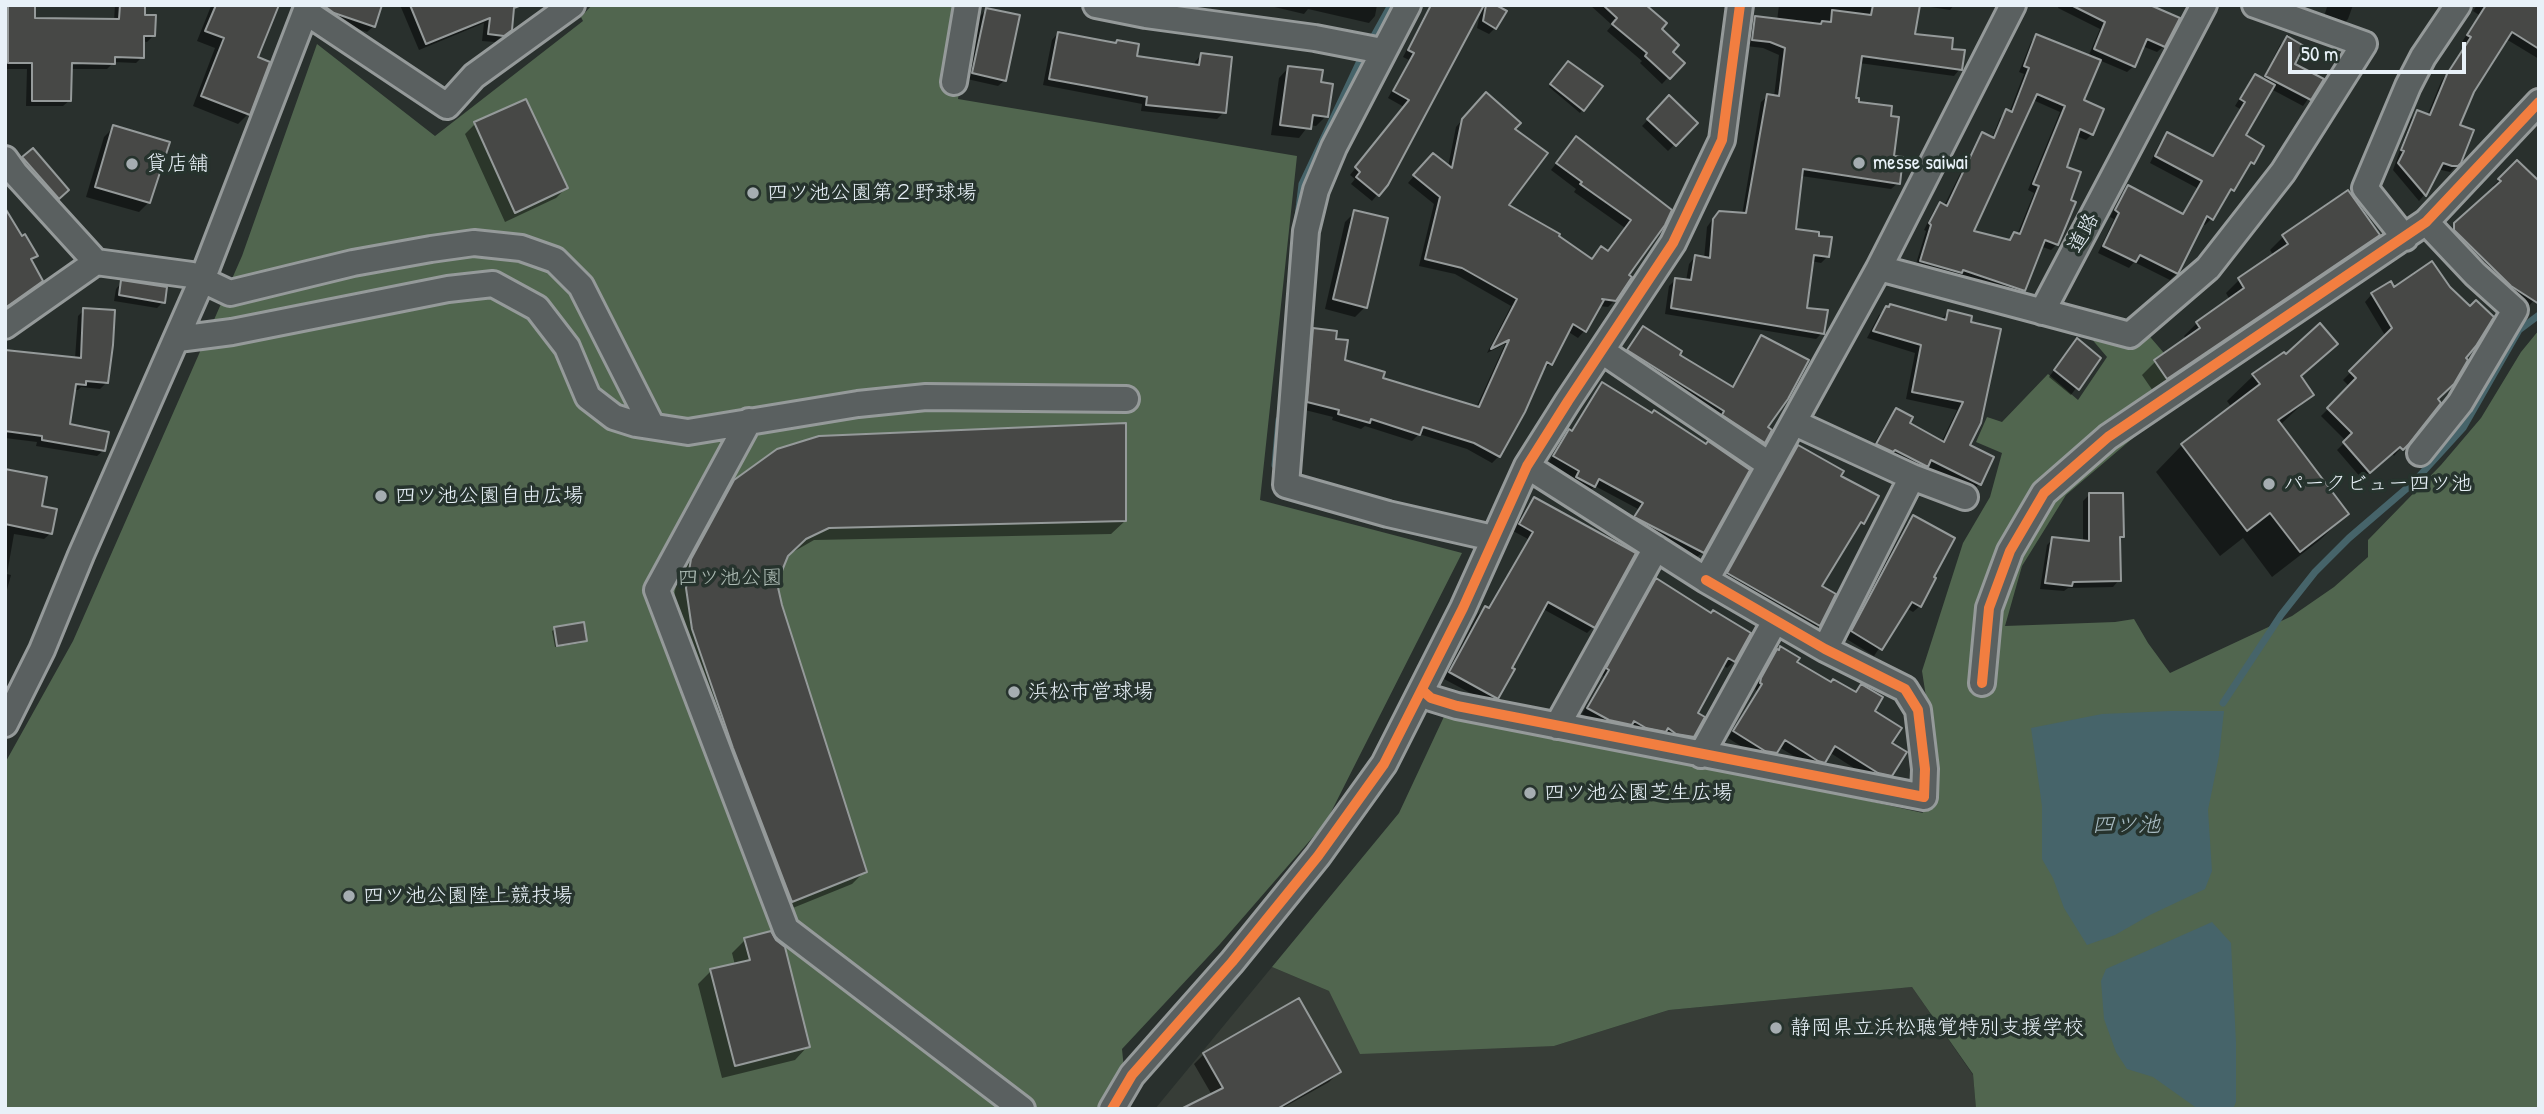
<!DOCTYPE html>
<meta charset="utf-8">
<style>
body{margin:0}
#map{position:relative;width:2544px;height:1114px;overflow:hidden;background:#29302d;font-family:"Patrick Hand",sans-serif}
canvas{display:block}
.frame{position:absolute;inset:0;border:7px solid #e8f1f8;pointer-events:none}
.scale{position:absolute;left:2288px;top:42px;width:178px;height:32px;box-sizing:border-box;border:4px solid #e8f1f8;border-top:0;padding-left:9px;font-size:21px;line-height:24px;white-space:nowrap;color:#e8f1f8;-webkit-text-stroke:5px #26332d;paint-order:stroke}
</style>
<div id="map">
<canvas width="2544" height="1114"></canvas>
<div class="frame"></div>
<div class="scale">50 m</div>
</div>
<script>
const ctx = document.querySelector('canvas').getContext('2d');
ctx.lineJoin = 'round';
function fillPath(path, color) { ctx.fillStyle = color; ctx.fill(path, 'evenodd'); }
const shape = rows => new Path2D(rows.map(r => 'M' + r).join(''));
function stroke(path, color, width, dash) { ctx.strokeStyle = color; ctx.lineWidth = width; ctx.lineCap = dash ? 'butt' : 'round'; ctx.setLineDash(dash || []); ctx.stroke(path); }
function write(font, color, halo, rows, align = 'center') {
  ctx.font = font + ' "Patrick Hand","Klee One",sans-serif'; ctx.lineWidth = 7; ctx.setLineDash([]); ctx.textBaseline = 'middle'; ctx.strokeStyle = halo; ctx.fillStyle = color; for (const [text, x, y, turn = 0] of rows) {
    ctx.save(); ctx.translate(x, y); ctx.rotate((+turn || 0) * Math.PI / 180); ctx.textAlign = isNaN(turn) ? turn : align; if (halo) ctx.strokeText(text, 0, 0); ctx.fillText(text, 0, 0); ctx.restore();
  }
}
fillPath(shape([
 [1272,967,1329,991,1554,1046,1669,1010,1912,987,1973,1075,1976,1109,1155,1109]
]), '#373d37');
fillPath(shape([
 [592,5,972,5,958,99,1297,156,1260,500,1462,553,1326,822,1220,944,1122,1049,1128,1109,5,1109,5,763,73,641,242,256,317,44,435,136,583,21,581,17],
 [2539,330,2539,1109,1976,1109,1973,1074,1912,987,1669,1010,1554,1046,1360,1054,1329,991,1272,967,1399,813,1448,708,1923,813,1916,796,1928,710,1922,671,1963,543,1990,497,2002,453,1976,442,1987,417,2002,422,2048,374,2078,400,2107,357,2090,337,2126,349,2145,331,2195,389,2153,421,2066,495,2022,566,2005,626,2115,622,2134,619,2148,643,2170,673,2292,616,2334,587,2368,557,2368,540,2441,465,2481,418,2521,352]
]), '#51664f');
fillPath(shape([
 [2170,711,2224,711,2219,756,2208,810,2212,871,2205,889,2150,915,2115,935,2087,945,2064,908,2053,878,2042,859,2042,806,2031,728,2102,714],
 [2212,922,2231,943,2236,1042,2236,1102,2233,1109,2198,1109,2153,1077,2127,1069,2116,1052,2104,1019,2101,981,2106,969]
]), '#46646a');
fillPath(shape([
 [115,5,143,5,143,16,154,35,147,42,142,41,142,57,136,63,114,62,107,69,70,69,70,100,63,106,26,106,27,69,5,69,5,12,9,8,33,20,114,21],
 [277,5,255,58,248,114,238,124,193,106,215,48,197,41,211,6],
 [338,5,374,26,367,32,333,21],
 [400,5,470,5,512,11,510,29,495,42,482,41,484,23,419,50],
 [1266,5,1377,5,1375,16,1369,23,1308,9,1304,14],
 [1430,5,1482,5,1482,8,1485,5,1493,5,1495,28,1489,34,1477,28,1481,9,1378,194,1372,201,1351,184,1355,179,1350,175,1404,107,1388,98,1409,60,1403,57],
 [1590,5,1645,5,1660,29,1670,53,1682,63,1662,84,1640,63,1642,61,1607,31,1612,25],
 [1779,5,1954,5,1950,10,1918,5,1913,35,1950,50,1960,69,1954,76,1859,63,1854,99,1893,157,1898,183,1891,189,1801,176,1794,231,1828,256,1821,263,1811,261,1805,309,1822,333,1816,339,1665,314,1669,286,1675,280,1686,281,1689,264,1695,257,1704,259,1707,227,1712,220,1719,213,1742,215,1761,102,1768,96,1774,97,1779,55,1763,48,1746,46,1749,25,1755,18,1777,21],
 [2059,5,2114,5,2164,46,2157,52,2142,46,2134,66,2127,72,2099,60,2082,101,2092,134,2086,140,2076,136,2065,168,2057,244,2051,250,2040,246,2023,291,2017,297,1957,276,1954,278,1915,267,1926,231,1924,230,1934,210,1940,204,1944,206,1977,140,1983,134,1992,138,2000,118,2006,112,2009,113,2024,74,2019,72,2031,42,2037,36,2088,57,2100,29,2058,8],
 [2033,100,2060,112,2028,190,2034,193,2017,235,2014,234,2008,241,1971,233],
 [2322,5,2353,5,2348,19,2342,26,2323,20,2327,7],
 [2477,5,2539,5,2539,59,2506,39,2472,91,2458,126,2460,162,2450,172,2437,169,2424,195,2419,201,2393,170,2411,119,2418,112,2427,116,2441,82,2466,44,2462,42,2479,15,2473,11],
 [986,10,1005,80,998,86,967,79,980,16],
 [1058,33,1115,44,1117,42,1135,57,1194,66,1195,62,1201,55,1224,112,1217,119,1141,111,1142,104,1043,85,1052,40],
 [2287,38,2292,64,2322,80,2303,106,2271,89,2243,136,2262,147,2212,218,2205,225,2202,223,2176,274,2170,280,2134,262,2129,268,2098,253,2114,219,2110,217,2122,194,2129,187,2182,215,2197,188,2150,163,2161,141,2167,135,2211,157,2240,109,2235,106,2249,83,2255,76,2262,80,2280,45],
 [1566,66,1601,87,1580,113,1549,87],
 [1289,67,1319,84,1326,116,1316,126,1309,125,1299,138,1271,135,1279,78],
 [1669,98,1696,123,1668,151,1642,126],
 [1479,101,1513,130,1507,205,1591,260,1607,252,1625,228,1574,192,1576,189,1551,170,1576,138,1670,211,1626,275,1615,300,1608,307,1599,306,1584,331,1578,338,1567,331,1550,364,1542,370,1499,456,1492,463,1467,449,1419,434,1412,441,1365,426,1361,429,1332,420,1333,417,1301,409,1307,336,1314,329,1334,340,1343,361,1381,379,1476,408,1505,344,1487,353,1511,306,1455,274,1419,266,1434,204,1408,183,1426,162,1448,167,1456,127],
 [475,124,566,188,556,198,505,222,465,134],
 [114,127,149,202,139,212,86,197,104,137],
 [33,150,67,190,51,204,17,165],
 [2517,162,2534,300,2528,307,2504,292,2449,232,2495,188,2493,186],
 [5,211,21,238,36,255,30,261,41,280,5,309],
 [1355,212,1365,307,1355,317,1325,309,1345,222],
 [2377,235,2364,249,2153,391,2142,375,2155,362,2186,340,2184,336,2197,323,2230,300,2226,293,2239,280,2274,256,2270,250,2283,237],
 [122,282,163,302,157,308,114,301,116,289],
 [2372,294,2439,403,2394,456,2392,453,2362,479,2337,450,2346,441,2321,416,2350,387,2343,380,2386,337,2365,302],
 [1890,306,1940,320,1949,312,1970,317,1968,446,1979,484,1972,491,1924,468,1919,473,1870,451,1889,418,1896,410,1907,424,1941,443,1957,410,1906,399,1915,353,1867,338,1879,315],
 [84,310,106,383,100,389,81,387,78,390,74,390,68,426,104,450,97,456,36,446,37,442,5,438,5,350,75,359,78,316],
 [1643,328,1677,355,1731,388,1755,343,1762,337,1766,428,1770,430,1757,449,1622,357],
 [2077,340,2098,358,2071,395,2049,377],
 [2336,343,2300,378,2312,395,2280,425,2347,514,2320,540,2272,577,2243,538,2220,556,2156,472,2182,445,2232,408,2227,401,2254,375,2285,357],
 [1602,385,1705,445,1703,552,1696,558,1629,523,1638,509,1595,486,1588,492,1571,483,1574,478,1549,462,1563,437,1571,432],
 [1798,447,1839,476,1876,497,1862,523,1820,586,1834,595,1818,625,1812,631,1722,580,1792,453],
 [5,471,39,507,51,533,44,539,14,534,7,574,11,575,5,597],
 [735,481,1125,521,1111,534,814,540,786,556,775,583,865,871,852,884,778,914,673,602,678,574,721,495],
 [2089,495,2122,537,2118,541,2119,580,2113,587,2068,588,2064,591,2040,589,2047,545,2053,539,2083,542,2083,501],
 [1534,499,1593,627,1587,633,1543,609,1510,669,1497,698,1491,704,1444,679,1478,614,1485,608,1487,609,1528,539,1513,531,1528,505],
 [1913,517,1920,606,1913,612,1906,608,1874,656,1845,638,1907,523],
 [1656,581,1711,615,1749,634,1734,661,1727,668,1723,665,1696,714,1693,736,1686,743,1640,734,1627,726,1623,730,1602,726,1582,714,1604,676,1601,675,1650,587],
 [555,629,585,640,582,643,555,647,552,631],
 [1777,651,1830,684,1854,693,1862,686,1873,712,1891,774,1884,781,1871,779,1829,752,1817,768,1812,767,1779,747,1769,759,1758,757,1728,738,1757,691,1755,689,1771,657],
 [745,940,808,1046,795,1060,722,1078,698,984,711,971,735,965,732,953],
 [1204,1054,1339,1072,1329,1082,1281,1109,1184,1109,1212,1095,1194,1064]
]), '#0007');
stroke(shape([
 [1298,217,1302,184,1359,63,1391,5],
 [1275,465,1279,420],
 [2223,703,2281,615,2315,572,2349,538,2413,483,2463,428,2519,330,2539,315]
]), '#46646a', 7);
const building = shape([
 [120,5,145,5,145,15,156,15,155,36,144,36,144,58,115,57,115,64,72,63,71,101,32,101,32,63,8,63,8,6,35,6,35,18,119,19,120,5],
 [216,5,279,5,258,57,270,62,250,115,201,96,224,38,205,31,216,5],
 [323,5,382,5,375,27,334,13,323,5],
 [410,5,519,5,519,6,514,8,512,30,504,36,488,34,490,18,426,44,410,5],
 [1431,5,1484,5,1388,185,1379,196,1356,177,1360,172,1355,167,1409,100,1393,91,1414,53,1408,50,1431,5],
 [1486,5,1496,5,1507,11,1496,29,1483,21,1486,5],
 [1603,5,1646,5,1667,23,1662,29,1679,45,1673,52,1685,63,1670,79,1645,56,1647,53,1612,24,1617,18,1603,5],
 [1873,5,1920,5,1915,34,1953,38,1952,49,1965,50,1962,70,1862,56,1856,98,1859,98,1859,102,1892,106,1891,116,1899,117,1894,156,1903,157,1900,184,1803,169,1796,229,1819,232,1819,236,1832,237,1829,257,1814,255,1807,308,1828,310,1824,334,1671,308,1675,278,1691,280,1695,255,1710,258,1713,219,1719,211,1746,213,1767,94,1779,96,1785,48,1770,42,1752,40,1755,16,1821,24,1822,21,1831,22,1832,10,1871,15,1873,5],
 [2071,5,2150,5,2180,18,2165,47,2147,39,2135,67,2094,49,2105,22,2071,5],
 [2486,5,2539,5,2539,49,2512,32,2474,92,2460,125,2474,130,2461,163,2458,166,2452,166,2443,163,2426,196,2398,163,2404,151,2401,150,2417,110,2430,115,2447,74,2471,37,2467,35,2486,5],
 [986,8,1020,15,1006,81,972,73,986,8],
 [1058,32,1116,43,1117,40,1139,44,1137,56,1199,65,1201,53,1232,57,1226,113,1146,105,1147,97,1049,79,1058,32],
 [2036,34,2101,60,2084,100,2104,109,2093,135,2080,129,2067,167,2081,172,2071,200,2076,202,2058,245,2045,240,2025,291,1963,270,1962,273,1920,261,1931,225,1929,223,1940,202,1947,206,1982,132,1994,138,2006,109,2012,112,2029,68,2024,66,2036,34],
 [2037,94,2065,106,2033,184,2039,186,2020,234,2014,232,2010,240,1974,231,2037,94],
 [2287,36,2304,46,2295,64,2324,79,2311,100,2265,76,2287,36],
 [1568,61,1603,86,1584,111,1550,84,1568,61],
 [1288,66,1323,70,1321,82,1333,84,1328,117,1313,115,1311,129,1280,125,1288,66],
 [2255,74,2275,85,2246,135,2264,146,2254,164,2251,162,2234,191,2231,189,2213,220,2207,216,2178,274,2140,255,2136,262,2103,246,2119,213,2115,210,2128,185,2183,214,2202,181,2155,156,2167,132,2213,156,2245,102,2240,99,2255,74],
 [1486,92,1521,123,1515,129,1548,153,1509,205,1560,234,1559,236,1592,259,1601,246,1608,251,1631,220,1580,184,1582,182,1556,163,1576,136,1672,210,1665,225,1629,275,1632,277,1616,301,1602,299,1604,300,1586,332,1573,324,1552,365,1547,362,1525,412,1500,457,1474,443,1423,427,1420,435,1371,419,1370,423,1338,414,1339,410,1307,402,1313,328,1337,331,1336,339,1348,340,1345,360,1385,372,1383,378,1479,407,1509,340,1491,349,1517,299,1462,268,1425,259,1440,197,1413,175,1433,153,1452,168,1462,119,1486,92],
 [1669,95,1698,123,1676,146,1647,119,1669,95],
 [526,99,568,188,515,213,474,122,526,99],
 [113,125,170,142,150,203,95,187,113,125],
 [33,148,69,190,59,199,22,157,33,148],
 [2517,160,2539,181,2539,304,2511,286,2454,230,2454,223,2501,181,2498,179,2517,160],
 [2348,190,2380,235,2167,379,2154,360,2200,328,2196,322,2244,288,2238,278,2288,244,2282,235,2348,190],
 [5,208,22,236,25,234,38,256,31,259,43,281,5,308,5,208],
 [1354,210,1388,218,1367,308,1333,299,1354,210],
 [2432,261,2450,287,2470,306,2476,300,2494,317,2476,346,2466,358,2468,360,2454,384,2438,399,2441,403,2408,445,2403,450,2400,447,2370,473,2343,442,2352,433,2327,408,2356,378,2349,371,2392,328,2371,293,2391,281,2394,287,2432,261],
 [121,280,167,287,165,303,119,295,121,280],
 [1890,304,1946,320,1948,310,1972,316,1971,322,2001,329,1981,423,1970,445,1994,457,1981,485,1931,460,1928,467,1895,450,1893,452,1876,444,1896,408,1913,417,1910,423,1944,442,1963,402,1912,392,1921,345,1873,331,1886,306,1889,307,1890,304],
 [83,308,115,310,113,345,108,383,86,381,86,385,76,384,70,424,109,432,105,451,42,440,42,436,5,431,5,350,81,358,83,308],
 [2320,323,2338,344,2301,376,2314,395,2278,420,2349,514,2300,552,2270,513,2247,531,2181,444,2260,384,2252,374,2284,352,2286,354,2320,323],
 [1643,326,1682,351,1680,355,1733,387,1761,335,1809,360,1788,399,1768,427,1772,430,1765,443,1722,415,1724,411,1627,350,1643,326],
 [2077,338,2101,358,2079,390,2054,370,2077,338],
 [1602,382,1652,413,1654,410,1706,444,1708,441,1750,470,1704,553,1634,517,1643,503,1599,479,1595,487,1576,477,1579,471,1553,456,1569,429,1572,431,1602,382],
 [1126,423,1126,521,829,528,806,539,788,556,777,583,782,605,867,872,792,902,733,748,692,629,686,588,691,559,734,480,777,449,819,436,1126,423],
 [1798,445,1844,471,1841,476,1879,496,1864,524,1861,522,1822,586,1836,594,1820,626,1727,573,1798,445],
 [5,469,47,477,42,506,57,509,52,534,5,524,5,469],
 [2089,493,2123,493,2124,537,2120,537,2121,581,2073,582,2072,586,2045,583,2052,537,2089,541,2089,493],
 [1534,497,1636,553,1595,628,1548,602,1512,668,1515,669,1498,699,1449,672,1485,606,1489,608,1533,532,1519,524,1534,497],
 [1913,515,1955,538,1934,577,1936,578,1921,607,1912,602,1882,650,1851,631,1913,515],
 [1656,578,1711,613,1713,610,1751,633,1735,662,1728,658,1698,713,1705,717,1694,737,1676,734,1668,728,1666,732,1646,728,1634,721,1632,725,1609,720,1587,708,1609,670,1606,668,1656,578],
 [584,622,587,641,557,646,554,627,584,622],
 [1780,646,1800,658,1797,662,1831,682,1833,679,1856,692,1861,684,1883,697,1875,711,1902,728,1892,743,1907,752,1892,776,1878,773,1835,746,1825,763,1818,761,1785,740,1777,753,1765,751,1733,731,1762,684,1760,683,1761,678,1777,649,1779,650,1780,646],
 [771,931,776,940,785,947,810,1047,735,1066,710,969,750,960,744,938,771,931],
 [1299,998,1341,1072,1277,1109,1181,1109,1223,1088,1203,1053,1299,998]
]);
fillPath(building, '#474846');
stroke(building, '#959a9a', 2);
const minor = shape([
 [1096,5,1146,15,1315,38,1382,51],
 [1408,5,1334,147,1316,190,1306,231,1286,485,1388,514,1493,538],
 [306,12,447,106,474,76,572,5],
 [954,82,967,5],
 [5,159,15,173,96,262],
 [2405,238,2365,188,2408,86,2423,57,2458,5],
 [1879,268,2130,335,2208,268,2283,172,2364,44,2255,5],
 [2042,312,2204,5],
 [5,326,96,262,192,275,230,293,353,263,431,249,474,243,521,248,555,260,581,286,652,426],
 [178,339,232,332,448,289,493,284,537,308,567,347,588,397,614,417,636,424,688,432,858,404,926,397,1126,399],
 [1602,351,1770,465],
 [749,421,657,590,786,929,1022,1109],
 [1795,423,1912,477,1825,649],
 [2420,453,2460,403,2515,310,2475,274,2426,222],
 [1527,466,1706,580,1879,268,2013,5],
 [1912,477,1965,497],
 [1982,683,1989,608,2010,551,2044,493,2108,437,2426,222,2539,102],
 [1422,690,1431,698,1457,706,1924,797,1925,769,1918,710,1905,689,1825,649,1706,580],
 [5,724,42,650,81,555,202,280,308,5],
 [1557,726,1656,548],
 [1701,755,1775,621],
 [1112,1109,1132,1075,1232,962,1318,856,1384,764,1463,608,1527,466,1568,401,1673,243,1722,140,1740,5]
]);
stroke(minor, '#959a9a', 30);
stroke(minor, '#5a6060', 24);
stroke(shape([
 [1982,683,1989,608,2010,551,2044,493,2108,437,2426,222,2539,102],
 [1422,690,1431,698,1457,706,1924,797,1925,769,1918,710,1905,689,1825,649,1706,580],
 [1112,1109,1132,1075,1232,962,1318,856,1384,764,1463,608,1527,466,1568,401,1673,243,1722,140,1740,5]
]), '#f27e40', 10);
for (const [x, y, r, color] of [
 [1859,163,7,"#a5adb1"],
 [132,164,7,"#a5adb1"],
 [753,193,7,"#a5adb1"],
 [2269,484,7,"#a5adb1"],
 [381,496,7,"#a5adb1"],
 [1014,692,7,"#a5adb1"],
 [1530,793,7,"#a5adb1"],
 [349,896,7,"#a5adb1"],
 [1776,1028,7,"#a5adb1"]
]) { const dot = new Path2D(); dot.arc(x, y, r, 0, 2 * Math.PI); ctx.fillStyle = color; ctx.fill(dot); stroke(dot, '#26332d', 2.5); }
write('21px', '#e8f1f8', '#26332d', [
 ["messe saiwai",1873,163],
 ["貸店舗",146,164],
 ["四ツ池公園第２野球場",767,193],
 ["パークビュー四ツ池",2283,484],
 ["四ツ池公園自由広場",395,496],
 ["浜松市営球場",1028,692],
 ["四ツ池公園芝生広場",1544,793],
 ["四ツ池公園陸上競技場",363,896],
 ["静岡県立浜松聴覚特別支援学校",1790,1028]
], 'left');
write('21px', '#e8f1f8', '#26332d', [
 ["道路",2084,233,-62]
]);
write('21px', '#aebdb6', '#26332d', [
 ["四ツ池公園",730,578]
]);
write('italic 23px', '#a8bbc2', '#26332d', [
 ["四ツ池",2126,826]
]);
</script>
